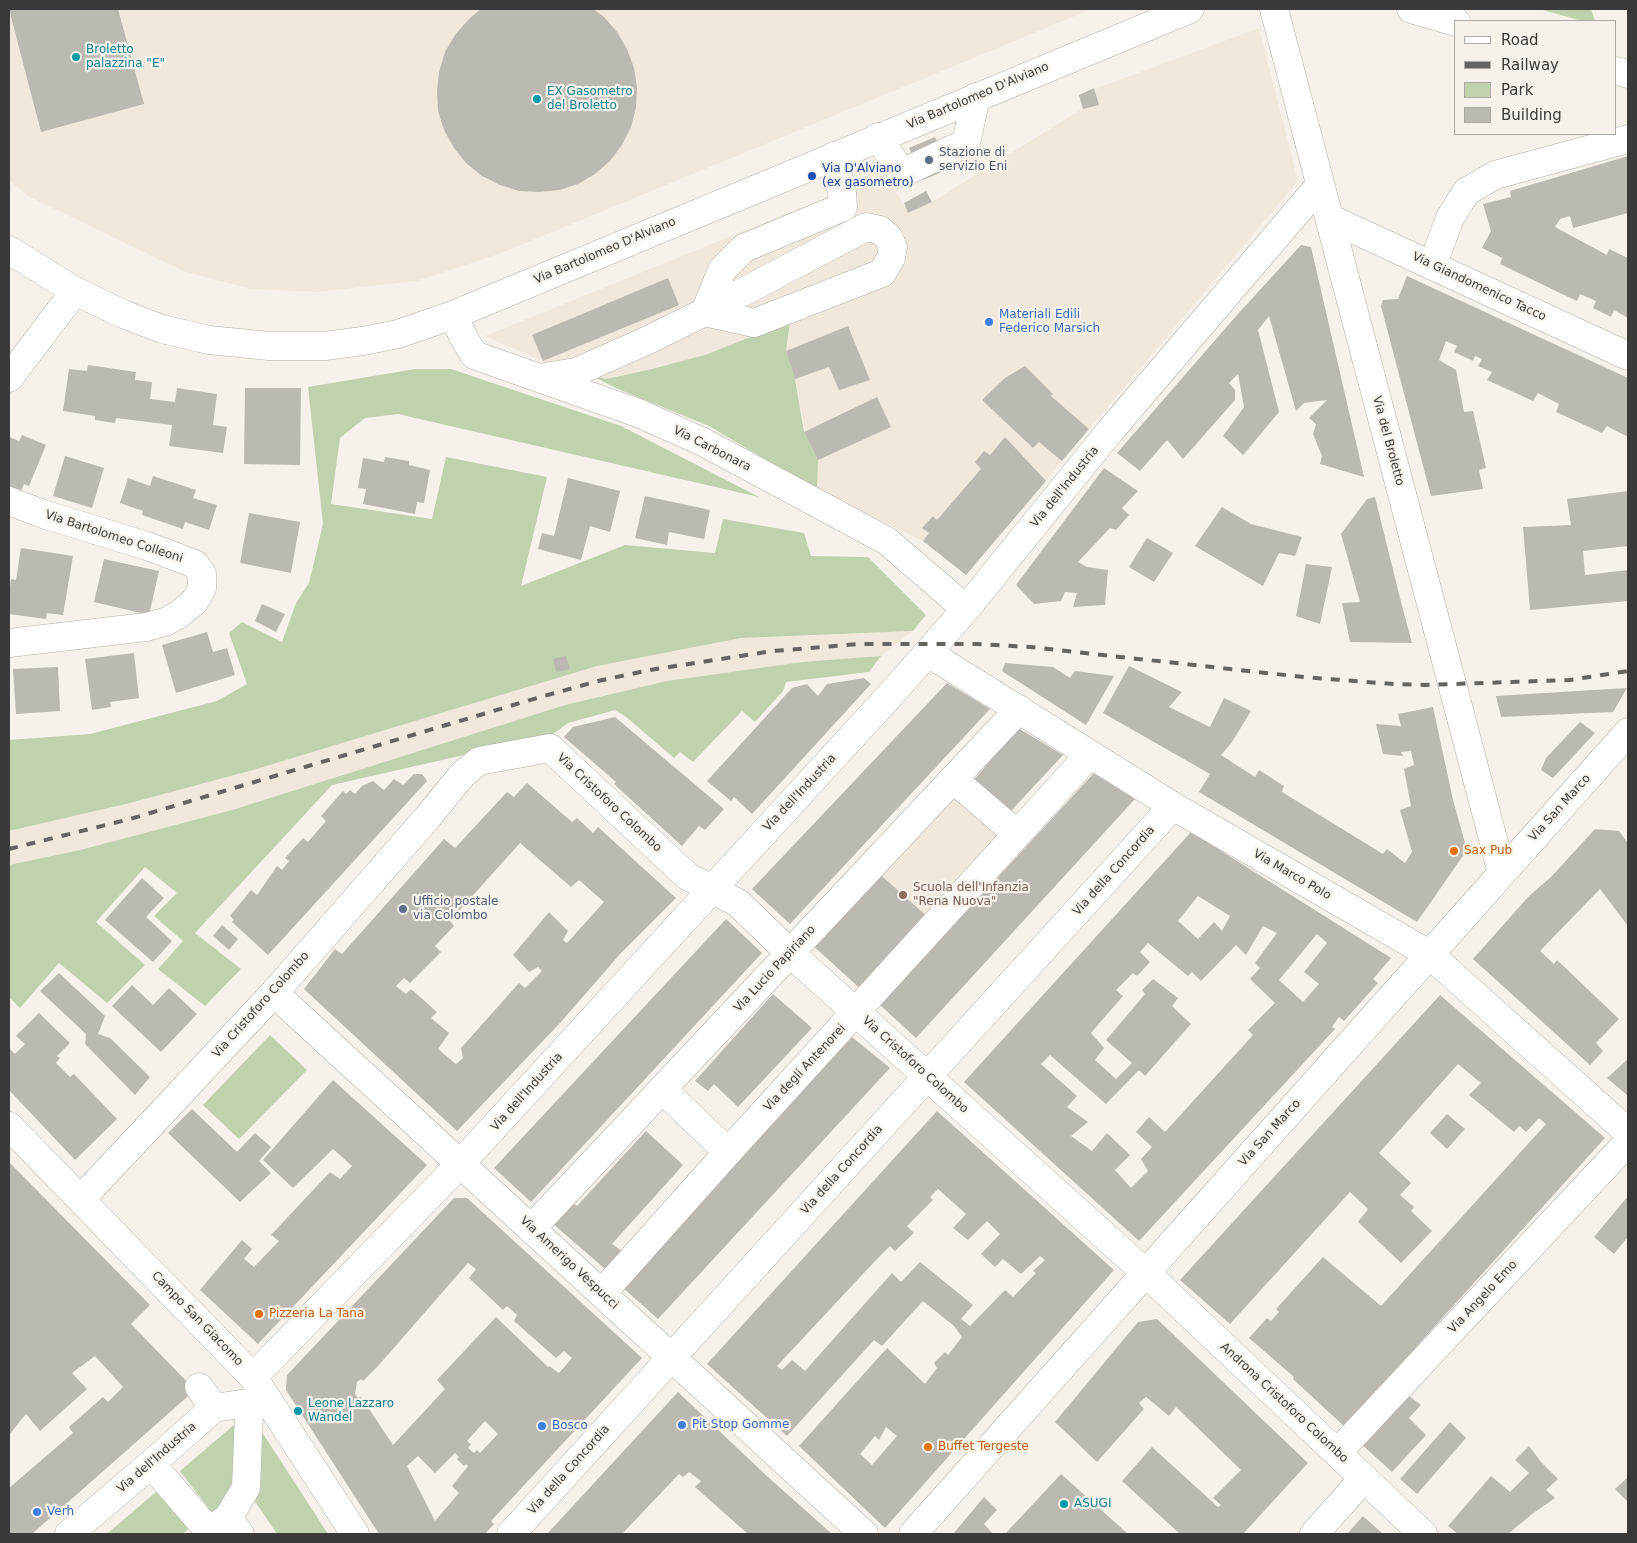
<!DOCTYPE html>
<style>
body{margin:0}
#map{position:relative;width:1637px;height:1543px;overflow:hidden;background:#f6f2eb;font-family:"DejaVu Sans",sans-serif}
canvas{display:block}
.frame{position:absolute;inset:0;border:10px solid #3c3a38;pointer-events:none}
.legend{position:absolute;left:1454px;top:20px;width:162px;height:115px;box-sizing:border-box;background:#f6f2eb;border:1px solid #aca8a3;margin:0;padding:6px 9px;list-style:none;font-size:15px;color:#3c3a38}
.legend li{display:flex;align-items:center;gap:10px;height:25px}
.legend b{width:25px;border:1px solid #aca8a3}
</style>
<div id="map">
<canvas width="1637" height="1543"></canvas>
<div class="frame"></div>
<ul class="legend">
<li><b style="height:6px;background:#fff"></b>Road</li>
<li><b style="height:6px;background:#666461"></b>Railway</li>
<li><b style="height:14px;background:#c0d1ad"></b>Park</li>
<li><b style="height:14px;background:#bcb8b2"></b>Building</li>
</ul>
</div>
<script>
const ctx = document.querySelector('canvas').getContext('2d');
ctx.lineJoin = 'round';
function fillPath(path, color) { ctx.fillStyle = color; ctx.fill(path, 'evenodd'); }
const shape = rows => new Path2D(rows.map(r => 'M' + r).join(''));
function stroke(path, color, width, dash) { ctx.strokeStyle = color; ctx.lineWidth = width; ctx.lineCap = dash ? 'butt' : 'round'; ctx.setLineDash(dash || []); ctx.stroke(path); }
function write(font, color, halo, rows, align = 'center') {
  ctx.font = font + ' "DejaVu Sans",sans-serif'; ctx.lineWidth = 4.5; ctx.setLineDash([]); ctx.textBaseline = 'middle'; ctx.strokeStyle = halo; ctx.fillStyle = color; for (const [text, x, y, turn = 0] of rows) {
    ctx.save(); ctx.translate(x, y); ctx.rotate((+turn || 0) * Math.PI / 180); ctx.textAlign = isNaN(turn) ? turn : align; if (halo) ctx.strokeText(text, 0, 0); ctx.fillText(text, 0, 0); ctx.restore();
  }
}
fillPath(shape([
 [9,9,1092,9,499,254,417,281,317,292,251,289,183,271,28,196,9,180],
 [1259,28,1298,181,966,575,923,541,817,490,795,379,786,351,789,321,708,354,652,369,606,379,576,372,543,361,485,336,884,174,909,213,932,202,1082,109,1079,95],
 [913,631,881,656,802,662,667,681,565,705,232,810,80,850,9,865,9,831,130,803,253,770,597,666,741,638],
 [950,788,1006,840,864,992,809,942]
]), '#f0e8da');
fillPath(shape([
 [1539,9,1591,9,1595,21,1582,21],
 [790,321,786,351,795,379,804,432,818,460,817,490,709,426,618,389,590,375,606,379,652,369,708,354],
 [415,369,451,369,621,426,759,497,398,414,365,418,340,438,331,504,432,519,446,457,547,477,521,586,625,545,715,553,723,519,804,533,811,556,868,557,926,615,913,631,741,638,597,666,253,770,130,803,9,831,9,740,90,734,217,701,247,684,229,633,242,622,282,642,296,603,309,583,323,524,308,387],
 [881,656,869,672,786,682,783,691,755,722,742,711,693,762,680,752,674,758,625,716,615,710,568,723,552,735,332,785,195,933,241,969,205,1006,158,969,183,941,154,916,177,893,145,867,96,922,145,965,107,1003,59,963,20,1008,9,997,9,865,80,850,232,810,565,705,667,681,802,662],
 [270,1035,307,1070,239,1139,203,1105],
 [249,1412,328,1534,277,1534,246,1488,212,1513,180,1471],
 [158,1490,190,1528,182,1534,107,1534]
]), '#c0d1ad');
fillPath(shape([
 [9,9,118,9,144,104,41,132],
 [481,9,593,9,604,17,617,32,627,49,634,68,637,88,636,108,631,127,622,145,610,161,595,174,578,184,559,190,539,192,519,191,500,185,482,176,466,163,454,148,444,130,438,111,437,91,439,72,445,52,455,35,468,20],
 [1094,88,1099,105,1083,109,1079,95],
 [935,137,949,169,923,180,909,148],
 [1628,156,1628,213,1573,228,1570,216,1560,219,1555,227,1607,255,1609,249,1628,258,1628,318,1614,310,1611,317,1593,308,1596,301,1580,294,1577,301,1560,293,1500,264,1502,258,1482,248,1491,231,1483,204,1511,197,1510,191],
 [926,191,932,202,908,213,904,203],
 [1301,245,1311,247,1364,477,1320,464,1322,456,1313,434,1316,424,1309,418,1327,400,1304,403,1296,411,1269,316,1258,330,1279,412,1243,455,1223,436,1244,407,1238,374,1229,383,1235,390,1235,400,1183,459,1167,440,1140,471,1117,453,1237,315],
 [1407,276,1628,378,1628,437,1607,426,1602,433,1556,412,1559,404,1538,393,1533,401,1487,380,1492,372,1478,366,1482,359,1475,356,1473,361,1454,352,1457,346,1446,341,1439,360,1456,370,1464,412,1473,411,1486,468,1479,470,1483,489,1431,496,1381,306,1383,300,1398,299],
 [668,278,679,305,543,361,532,335],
 [848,326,870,380,839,390,829,367,795,379,786,351],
 [88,365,136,372,135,380,152,382,150,399,175,402,177,388,217,394,213,425,227,427,223,453,169,446,172,425,116,418,115,423,95,420,95,416,63,411,69,369,87,371],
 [1025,366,1053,394,1051,396,1089,429,1062,461,1039,442,1033,448,982,400,1005,378],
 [245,388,301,388,300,465,244,464],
 [877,397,891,427,818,460,804,432],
 [22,435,46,445,29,486,24,484,20,493,9,488,9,437,19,441],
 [1005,437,1046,481,966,575,923,541,929,533,922,528,933,516,937,520,981,469,975,462,984,451,990,455],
 [65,456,104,468,92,508,53,496],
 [385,457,409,461,409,465,430,470,424,503,417,502,415,514,363,504,366,489,358,488,363,458,384,462],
 [1104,468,1138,491,1122,508,1129,515,1116,530,1110,528,1078,562,1087,567,1108,570,1105,605,1073,607,1077,593,1065,592,1061,601,1034,604,1016,585],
 [153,476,196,490,193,498,217,505,209,530,185,522,183,529,142,515,143,511,120,503,128,478,150,486],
 [568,478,620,491,610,532,590,526,581,560,538,549,542,533,554,536],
 [1628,491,1628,546,1583,551,1585,575,1628,570,1628,601,1530,610,1523,527,1571,525,1567,499],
 [645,496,710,510,704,539,669,532,667,545,635,538],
 [1375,497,1401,602,1412,643,1350,642,1342,603,1360,602,1341,534,1367,499],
 [1222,507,1251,524,1302,537,1295,556,1279,553,1263,586,1195,546],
 [249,513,300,522,291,573,240,563],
 [1147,538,1173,553,1154,582,1129,567],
 [21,548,73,556,63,615,47,613,46,619,9,614,9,594,11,579,16,580],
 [104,559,159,571,149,615,94,602],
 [1306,564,1332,567,1320,624,1296,616],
 [262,604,285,614,276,632,255,621],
 [207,632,213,652,227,648,235,675,176,693,162,645],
 [134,653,139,698,110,702,111,707,92,710,85,659],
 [566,656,570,669,556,672,553,659],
 [1005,663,1053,667,1070,678,1075,671,1114,676,1086,725,1002,671],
 [1129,666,1182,692,1169,707,1210,727,1224,698,1251,711,1232,742,1221,755,1255,777,1259,770,1284,786,1282,792,1383,854,1387,849,1405,863,1412,852,1400,810,1411,806,1404,769,1414,765,1411,751,1401,752,1403,756,1383,754,1376,724,1401,726,1398,714,1433,707,1453,800,1467,850,1417,922,1199,792,1210,774,1103,713],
 [58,667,60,711,16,714,13,669],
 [864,678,871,684,752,814,734,797,731,801,707,781,792,688,807,684,818,696,827,684],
 [947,683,990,709,790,924,752,889],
 [1627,688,1613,712,1501,717,1496,696],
 [615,717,724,809,705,830,699,826,682,846,614,784,616,782,564,737,573,727],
 [1580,722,1595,733,1553,778,1541,770,1546,758],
 [1018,728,1063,755,1010,812,973,781],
 [1094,773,1135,799,916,1038,880,1005],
 [414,774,422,774,427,781,268,955,232,922,234,920,230,916,251,890,257,895,277,866,282,870,289,861,285,858,303,838,308,842,326,821,321,816,343,791,346,794,350,790,355,794,362,786,373,781,384,790,394,779,403,785],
 [527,783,572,822,577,818,593,833,598,827,676,898,621,953,560,1023,457,1131,304,989,335,949,342,954,444,839,455,848,507,792,514,797],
 [520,843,571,887,579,880,604,902,567,943,563,940,568,931,549,912,513,955,529,972,538,967,542,971,525,988,519,983,461,1048,463,1058,456,1064,438,1049,449,1033,431,1018,437,1012,411,989,406,994,396,986,404,978,410,983,441,952,435,946,454,926,450,921],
 [1595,829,1619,831,1628,843,1628,926,1600,889,1540,951,1554,964,1557,960,1619,1019,1596,1043,1603,1051,1590,1065,1473,959,1529,896,1551,877],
 [1191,832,1391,958,1373,979,1378,983,1344,1021,1339,1017,1332,1027,1335,1029,1139,1241,964,1082],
 [1198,896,1230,916,1222,931,1214,922,1198,939,1178,921],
 [1263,926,1277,933,1255,963,1260,968,1250,979,1275,1003,1248,1030,1253,1035,1165,1132,1149,1117,1136,1132,1152,1147,1141,1159,1148,1171,1131,1188,1115,1170,1130,1155,1107,1133,1092,1151,1071,1136,1088,1122,1067,1107,1077,1096,1041,1064,1050,1055,1106,1104,1139,1070,1145,1076,1191,1024,1172,1006,1178,998,1153,979,1142,990,1145,994,1106,1040,1132,1063,1116,1079,1095,1060,1104,1048,1091,1033,1123,996,1116,990,1133,973,1137,976,1150,962,1140,952,1148,943,1188,976,1192,972,1201,981,1236,945,1246,955],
 [1317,934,1327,943,1304,972,1319,984,1303,1002,1279,980],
 [875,870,931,920,864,992,809,942],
 [142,878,164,898,146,917,172,941,153,962,105,920],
 [726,919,762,953,531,1202,494,1168],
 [222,925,238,939,229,950,213,936],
 [59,973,105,1016,98,1034,110,1038,150,1077,135,1095,85,1044,86,1034,40,991],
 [132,985,153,1005,169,988,197,1014,161,1052,112,1006],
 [773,994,812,1028,738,1107,714,1084,708,1091,695,1081],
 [1440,995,1605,1138,1369,1399,1346,1428,1293,1379,1294,1377,1249,1338,1267,1318,1271,1321,1279,1312,1276,1309,1323,1257,1381,1306,1546,1124,1539,1118,1526,1132,1519,1126,1514,1132,1469,1095,1481,1083,1458,1064,1379,1153,1411,1183,1400,1195,1414,1207,1411,1211,1432,1231,1401,1263,1358,1222,1368,1209,1350,1192,1230,1324,1180,1280],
 [39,1013,70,1043,57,1056,60,1058,56,1063,70,1077,74,1074,117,1119,75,1160,9,1090,9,1048,15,1054,25,1044,16,1036],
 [852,1037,890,1068,658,1319,622,1287],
 [1628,1059,1628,1096,1607,1078],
 [333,1080,427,1165,258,1344,200,1290,242,1240,252,1249,244,1259,254,1267,279,1241,271,1235,330,1172,340,1179,352,1166,333,1149,293,1188,263,1160],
 [192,1109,237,1152,255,1133,271,1147,259,1161,271,1173,240,1202,168,1133],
 [937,1111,1114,1270,885,1528,799,1446,887,1348,925,1384,937,1368,934,1363,945,1352,948,1355,962,1337,954,1326,923,1301,882,1346,874,1340,787,1436,707,1364],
 [938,1189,966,1214,953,1228,968,1240,987,1221,1000,1234,981,1254,995,1267,1003,1259,1021,1274,1040,1256,1045,1260,1033,1271,1036,1273,1013,1297,1005,1290,970,1326,961,1319,973,1305,920,1262,901,1282,892,1273,805,1371,792,1360,782,1370,777,1366,876,1260,890,1246,895,1251,914,1233,907,1226,933,1200,930,1197],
 [886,1427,897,1436,872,1465,860,1454,875,1436,879,1440],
 [1447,1114,1465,1129,1447,1149,1430,1133],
 [646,1131,683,1165,612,1244,622,1251,605,1269,552,1223,570,1201,577,1206],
 [9,1162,150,1305,131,1324,195,1390,32,1534,9,1534,9,1488,73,1433,69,1427,103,1397,108,1402,123,1387,95,1356,72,1373,87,1389,40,1431,26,1414,9,1435],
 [1628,1196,1628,1237,1614,1254,1594,1237],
 [454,1198,467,1198,642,1358,491,1521,494,1524,485,1534,379,1534,286,1390,287,1375],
 [468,1263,476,1269,469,1278,503,1310,507,1306,517,1315,514,1321,556,1358,564,1351,572,1358,559,1373,549,1366,548,1367,496,1317,437,1380,445,1389,393,1445,361,1397,358,1398,355,1394,357,1382,361,1379,363,1381,378,1366],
 [485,1421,498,1434,480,1453,477,1450,474,1453,468,1448,471,1444,467,1441],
 [455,1453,459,1457,457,1459,464,1466,466,1464,468,1466,452,1486,459,1493,435,1521,407,1466,418,1456,435,1473],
 [1157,1319,1308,1463,1243,1534,1180,1534,1122,1481,1152,1447,1218,1507,1221,1505,1213,1498,1241,1470,1176,1407,1169,1416,1146,1397,1139,1403,1144,1409,1097,1462,1055,1422,1138,1322],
 [678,1392,768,1477,832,1534,748,1534,695,1487,701,1481,689,1472,683,1477,679,1474,622,1534,547,1534],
 [1405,1393,1421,1405,1409,1418,1426,1435,1392,1472,1358,1441],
 [1450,1422,1466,1438,1417,1494,1400,1479],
 [1529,1446,1541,1462,1558,1479,1546,1490,1555,1498,1532,1514,1508,1534,1458,1534,1448,1526,1491,1476,1510,1492,1529,1473,1515,1460],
 [1061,1474,1128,1534,1005,1534],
 [1628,1477,1628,1502,1615,1489],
 [984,1497,997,1510,984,1524,993,1534,953,1534],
 [1363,1516,1383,1534,1347,1534]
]), '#bcb8b2');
const minor = shape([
 [1274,9,1502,873],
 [878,137,902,173,966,143,976,97],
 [1329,218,1628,356],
 [1432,266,1450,218,1466,192,1495,175,1628,139],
 [453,315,464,338,474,355,638,413,703,442,887,541,966,609],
 [9,378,75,291],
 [539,378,576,372,644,342,705,312,866,227,880,230,888,237,893,247,891,258,882,273,754,323,705,312,722,270,744,248,843,207,842,192,834,156],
 [9,501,43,514,147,546,195,564,202,574,202,589,194,602,178,615,165,622,146,627,9,643],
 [928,653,1173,806,1429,954,1628,1132],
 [953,779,1017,834],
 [274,993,864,1534],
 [662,1089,728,1152],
 [9,1126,253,1377,355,1534],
 [81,1199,274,993,427,818,463,774,479,761,550,748,687,876,738,903,790,953,1146,1273,1423,1534],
 [531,1229,1019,709],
 [602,1293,728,1152,1090,754],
 [253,1377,460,1164,893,692,966,609,1110,431,1320,185],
 [199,1387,214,1408],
 [1337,1453,1628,1142],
 [151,1464,209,1531,228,1518,240,1534],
 [228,1518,246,1488,249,1412,254,1402],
 [69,1534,151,1464,214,1408,254,1402],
 [511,1534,1173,806],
 [913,1534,1628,732],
 [1314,1534,1364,1478]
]);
const major = shape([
 [1411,9,1456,22],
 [1616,71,1628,74],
 [9,250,75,291,123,314,162,329,209,340,269,346,325,346,363,341,398,334,453,315,1190,9]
]);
stroke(minor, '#b2aea8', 29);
stroke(major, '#b2aea8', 29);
stroke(minor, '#fff', 28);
stroke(major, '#fff', 28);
stroke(shape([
 [9,849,130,819,537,698,598,681,650,670,773,651,860,644,978,644,1030,647,1303,677,1393,684,1425,685,1570,680,1628,671]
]), '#666461', 4, [9, 9]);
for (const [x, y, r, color] of [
 [76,57,5,"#0f9aa8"],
 [537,99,5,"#0f9aa8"],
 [929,160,5,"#5c6f8a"],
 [812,176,5,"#1a4fb4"],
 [989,322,5,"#3f7fe0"],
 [1454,851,5,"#e8710a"],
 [903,895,5,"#8d6e63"],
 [403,909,5,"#5c6f8a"],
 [259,1314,5,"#e8710a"],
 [298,1411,5,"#0f9aa8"],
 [682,1425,5,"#3f7fe0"],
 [542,1426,5,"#3f7fe0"],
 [928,1447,5,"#e8710a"],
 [1064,1504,5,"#0f9aa8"],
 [37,1512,5,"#3f7fe0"]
]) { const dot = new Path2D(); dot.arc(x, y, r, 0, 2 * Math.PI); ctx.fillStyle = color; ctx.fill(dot); stroke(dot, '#f6f2eb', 2); }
write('12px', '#0d838f', '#f6f2eb', [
 ["Broletto",86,50],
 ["palazzina \"E\"",86,64],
 ["EX Gasometro",547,92],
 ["del Broletto",547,106],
 ["Leone Lazzaro",308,1404],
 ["Wandel",308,1418],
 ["ASUGI",1074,1504]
], 'left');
write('12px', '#3c3a38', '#f6f2eb', [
 ["Via Bartolomeo D'Alviano",978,96,-23],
 ["Via Bartolomeo D'Alviano",605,251,-23],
 ["Via Giandomenico Tacco",1479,287,25],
 ["Via del Broletto",1388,441,75],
 ["Via Carbonara",712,449,27],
 ["Via dell'Industria",1065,487,-51],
 ["Via Bartolomeo Colleoni",114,537,18],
 ["Via dell'Industria",800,793,-47],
 ["Via Cristoforo Colombo",609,803,43],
 ["Via San Marco",1560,808,-48],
 ["Via della Concordia",1114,871,-48],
 ["Via Marco Polo",1292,875,30],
 ["Via Lucio Papiriano",775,969,-47],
 ["Via Cristoforo Colombo",261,1005,-48],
 ["Via Cristoforo Colombo",915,1065,42],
 ["Via degli Antenorei",805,1068,-47],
 ["Via dell'Industria",527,1092,-48],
 ["Via San Marco",1270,1133,-48],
 ["Via della Concordia",842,1170,-48],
 ["Via Amerigo Vespucci",569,1263,43],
 ["Via Angelo Emo",1483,1297,-47],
 ["Campo San Giacomo",197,1319,46],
 ["Androna Cristoforo Colombo",1284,1403,43],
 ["Via dell'Industria",157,1458,-41],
 ["Via della Concordia",569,1470,-48]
]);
write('12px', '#4e5e75', '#f6f2eb', [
 ["Stazione di",939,153],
 ["servizio Eni",939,167],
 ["Ufficio postale",413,902],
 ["via Colombo",413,916]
], 'left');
write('12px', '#164399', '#f6f2eb', [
 ["Via D'Alviano",822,169],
 ["(ex gasometro)",822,183]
], 'left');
write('12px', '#366cbe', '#f6f2eb', [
 ["Materiali Edili",999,315],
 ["Federico Marsich",999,329],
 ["Pit Stop Gomme",692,1425],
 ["Bosco",552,1426],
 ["Verh",47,1512]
], 'left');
write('12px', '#c56008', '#f6f2eb', [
 ["Sax Pub",1464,851],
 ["Pizzeria La Tana",269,1314],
 ["Buffet Tergeste",938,1447]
], 'left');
write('12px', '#785e54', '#f6f2eb', [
 ["Scuola dell'Infanzia",913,888],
 ["\"Rena Nuova\"",913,902]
], 'left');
</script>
